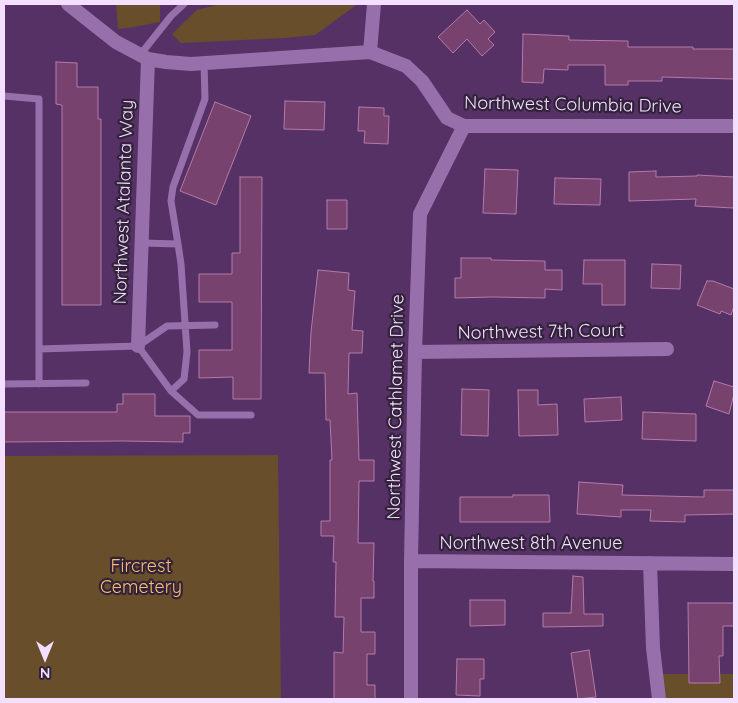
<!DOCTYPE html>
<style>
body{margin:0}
#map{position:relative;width:738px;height:703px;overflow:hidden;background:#553166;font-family:Quicksand,sans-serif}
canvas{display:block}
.frame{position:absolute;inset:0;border:5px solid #f3dfff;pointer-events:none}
.north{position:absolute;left:20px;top:633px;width:50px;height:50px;-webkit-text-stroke:4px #32223a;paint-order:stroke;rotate:180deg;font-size:14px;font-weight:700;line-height:20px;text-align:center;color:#f3dfff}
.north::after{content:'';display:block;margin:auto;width:18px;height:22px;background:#f3dfff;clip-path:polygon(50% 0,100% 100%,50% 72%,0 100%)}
</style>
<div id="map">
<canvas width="738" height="703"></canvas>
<div class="frame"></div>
<div class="north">N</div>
</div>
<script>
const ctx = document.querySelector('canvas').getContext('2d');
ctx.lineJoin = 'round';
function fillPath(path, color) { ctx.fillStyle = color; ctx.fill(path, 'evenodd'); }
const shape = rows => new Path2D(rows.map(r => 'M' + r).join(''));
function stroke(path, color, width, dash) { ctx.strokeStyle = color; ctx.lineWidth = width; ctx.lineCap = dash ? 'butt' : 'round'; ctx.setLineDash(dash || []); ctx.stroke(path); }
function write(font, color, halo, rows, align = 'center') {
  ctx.font = font + ' Quicksand,sans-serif'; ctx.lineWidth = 4.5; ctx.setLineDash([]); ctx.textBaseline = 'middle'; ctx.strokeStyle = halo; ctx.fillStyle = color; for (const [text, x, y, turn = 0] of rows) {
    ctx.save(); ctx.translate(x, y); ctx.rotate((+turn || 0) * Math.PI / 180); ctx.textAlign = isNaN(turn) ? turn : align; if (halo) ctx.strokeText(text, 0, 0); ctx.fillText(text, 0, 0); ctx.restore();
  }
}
fillPath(shape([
 [116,4,153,4,160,5,160,22,134,27,118,29],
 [220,4,356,4,355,6,315,35,285,38,181,43,172,34,197,10],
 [278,455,281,699,4,699,4,456],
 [655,674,734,674,734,699,659,699]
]), '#684e2a');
const building = shape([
 [467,10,480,24,484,20,495,32,488,39,494,45,482,56,467,39,453,53,438,37,467,10],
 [523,34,569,36,569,40,628,41,628,47,693,47,693,49,734,49,734,79,662,77,662,81,628,81,628,85,605,85,605,65,568,65,568,70,544,69,543,83,522,82,523,34],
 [56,62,77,63,77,87,98,87,98,119,101,119,101,305,62,305,62,105,56,104,56,62],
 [285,101,325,102,324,130,284,129,285,101],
 [215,102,251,116,216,205,180,191,215,102],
 [359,107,384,108,384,116,389,116,388,144,364,143,365,131,358,131,359,107],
 [485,169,518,170,516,214,483,213,485,169],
 [656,171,656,177,697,176,697,175,734,177,734,208,695,206,696,199,629,201,629,172,656,171],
 [240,177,262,177,261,399,233,399,233,377,199,378,199,350,232,350,232,302,199,302,199,274,232,274,232,253,240,253,240,177],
 [555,178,601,179,600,205,554,204,555,178],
 [327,200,347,200,347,229,327,229,327,200],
 [461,258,491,258,491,260,545,261,545,270,562,270,562,290,545,289,545,298,492,297,455,298,455,278,461,278,461,258],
 [584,260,625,260,625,305,602,305,602,284,583,284,584,260],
 [652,264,681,265,680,289,651,288,652,264],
 [318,270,349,273,348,290,355,291,352,330,363,331,362,353,349,353,348,394,357,393,359,460,374,460,374,481,359,481,358,543,374,543,373,581,374,581,374,598,361,598,361,632,375,632,375,654,367,654,367,685,375,685,375,699,334,699,334,652,343,653,344,617,335,617,336,562,333,562,334,536,321,536,321,521,330,521,330,460,332,460,330,420,326,420,325,373,309,373,311,332,318,270],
 [707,281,713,281,734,289,734,306,731,315,721,311,720,314,697,305,707,281],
 [714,381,734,387,734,394,729,414,706,406,714,381],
 [462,389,489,390,488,436,461,435,462,389],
 [518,390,538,390,538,405,557,404,558,435,519,436,518,390],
 [123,394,155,394,155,416,190,416,190,433,183,433,183,442,122,441,4,442,4,412,117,412,117,404,123,404,123,394],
 [621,397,622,420,585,422,584,399,621,397],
 [643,412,696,414,696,441,642,439,643,412],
 [579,482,623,485,622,495,704,497,704,490,734,490,734,514,685,515,685,522,650,521,651,510,621,510,621,517,577,514,579,482],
 [513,495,549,495,550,522,460,522,460,497,513,497,513,495],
 [573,576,583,577,584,614,603,614,603,626,543,627,543,613,571,613,573,576],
 [470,600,505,600,505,625,470,626,470,600],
 [688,603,734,603,734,626,723,626,723,656,719,656,720,683,689,683,688,603],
 [589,650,596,697,578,699,571,653,589,650],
 [457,659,484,659,484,679,480,679,480,696,456,695,457,659]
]);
fillPath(building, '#77426e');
stroke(building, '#b57aa9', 1);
stroke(shape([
 [140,55,171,16,184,4],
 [4,96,39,99,39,384],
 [142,243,178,244,171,201,173,187,205,99,204,63],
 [138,346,171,391,184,379,187,352,181,264,178,244],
 [39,349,138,346,167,326,215,325],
 [4,384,86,383],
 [171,391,198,415,251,415]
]), '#9770ab', 7);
stroke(shape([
 [68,4,116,42,148,59,166,62,191,64,370,52,406,66,422,81,447,118,464,126,734,126],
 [370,52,374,4],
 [138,346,148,59],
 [415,352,667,349],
 [411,561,734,564],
 [650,563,653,648,659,699],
 [411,699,411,561,415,352,420,214,464,126]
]), '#9770ab', 14);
write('18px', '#f3dfff', '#32223a', [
 ["Northwest Columbia Drive",573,105,1],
 ["Northwest Atalanta Way",124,202,-88],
 ["Northwest 7th Court",541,332,-1],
 ["Northwest Cathlamet Drive",396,407,-89],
 ["Northwest 8th Avenue",531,544]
]);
write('18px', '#f9bf70', '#32223a', [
 ["Fircrest",141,567],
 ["Cemetery",141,588]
]);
</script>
